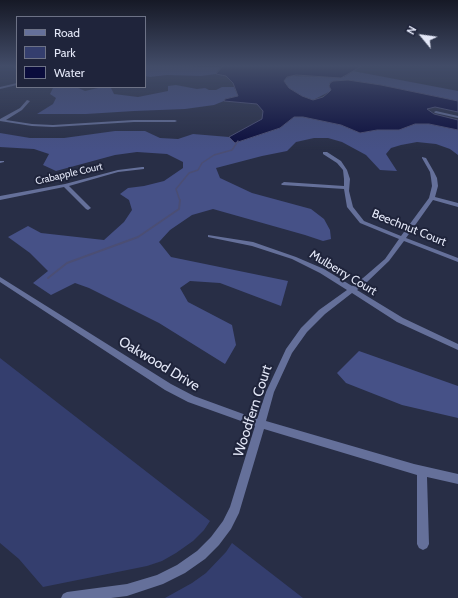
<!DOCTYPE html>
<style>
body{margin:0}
#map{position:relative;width:458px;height:598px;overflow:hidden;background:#282e46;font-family:Cabin,sans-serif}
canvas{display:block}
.legend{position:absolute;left:16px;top:16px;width:130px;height:72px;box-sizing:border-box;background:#1f243b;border:1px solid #6d7286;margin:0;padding:5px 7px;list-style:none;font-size:12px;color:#e3e7f7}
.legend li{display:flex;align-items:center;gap:8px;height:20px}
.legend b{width:20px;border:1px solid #6d7286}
.north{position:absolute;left:402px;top:16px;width:40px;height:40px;-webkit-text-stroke:3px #1f243b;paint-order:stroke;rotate:299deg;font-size:11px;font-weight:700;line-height:16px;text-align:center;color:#e3e7f7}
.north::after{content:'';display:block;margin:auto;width:14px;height:18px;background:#e3e7f7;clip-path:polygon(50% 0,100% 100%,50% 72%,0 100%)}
</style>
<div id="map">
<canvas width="458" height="598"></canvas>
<ul class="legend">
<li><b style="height:5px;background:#65709a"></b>Road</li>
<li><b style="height:11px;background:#343e6e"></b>Park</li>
<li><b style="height:11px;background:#0a0c3c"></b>Water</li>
</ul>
<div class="north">N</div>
</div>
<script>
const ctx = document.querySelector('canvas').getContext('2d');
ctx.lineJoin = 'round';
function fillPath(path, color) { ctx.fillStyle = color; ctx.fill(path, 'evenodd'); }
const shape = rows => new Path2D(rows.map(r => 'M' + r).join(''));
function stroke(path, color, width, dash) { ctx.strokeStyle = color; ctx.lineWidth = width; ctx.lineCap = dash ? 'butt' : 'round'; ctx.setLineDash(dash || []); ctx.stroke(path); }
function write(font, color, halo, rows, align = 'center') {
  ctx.font = font + ' Cabin,sans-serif'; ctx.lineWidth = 4; ctx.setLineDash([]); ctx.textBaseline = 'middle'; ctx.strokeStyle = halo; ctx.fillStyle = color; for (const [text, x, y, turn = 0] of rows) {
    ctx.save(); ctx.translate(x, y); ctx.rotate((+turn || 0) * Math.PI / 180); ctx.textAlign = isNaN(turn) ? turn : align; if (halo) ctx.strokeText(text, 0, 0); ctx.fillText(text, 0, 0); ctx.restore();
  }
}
fillPath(shape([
 [0,358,210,521,204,530,193,541,176,553,162,561,147,566,43,587,19,559,0,543],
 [232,543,303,598,165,598,192,583,206,573,226,552]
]), '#343e6e');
fillPath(shape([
 [145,66,180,66,220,67,216,74,201,76,167,75,150,77,145,76],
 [353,71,458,91,458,101,381,85,348,80,333,81,330,82,329,86,331,90,329,92,313,100,302,96,289,88,284,81,284,79,291,76,344,77],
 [176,85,197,89,205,88,209,90,216,90,222,87,234,87,238,96,225,99,224,101,214,105,185,109,134,111,86,114,37,114,53,104,56,98,50,94,53,88,76,87,85,91,102,87,111,88,114,94,138,97,168,91,168,86],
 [294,117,303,117,341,125,360,133,377,130,399,130,415,124,429,124,448,128,458,130,458,155,450,149,436,144,417,142,401,145,391,148,386,154,397,171,380,170,366,155,342,142,328,138,314,138,296,142,287,151,262,156,216,168,220,178,252,193,311,209,324,219,330,230,331,239,323,241,305,235,213,209,192,215,170,230,159,242,171,257,288,281,281,306,220,283,190,281,180,288,188,302,232,325,236,345,225,364,159,323,89,288,75,283,51,295,33,283,48,271,30,253,8,237,28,226,41,233,104,240,124,222,132,210,129,200,120,194,128,188,144,186,164,181,183,168,183,162,167,154,137,152,115,155,56,171,43,165,49,154,34,149,0,147,0,133,30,138,64,138,115,131,145,131,160,138,178,139,193,134,229,137,235,143,280,128],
 [359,351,458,386,458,418,402,405,346,383,337,373]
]), '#465187');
const water = shape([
 [223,66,362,66,341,78,296,75,287,77,284,81,289,88,302,96,313,100,323,97,329,92,331,90,329,86,330,83,333,81,348,80,381,85,458,101,458,112,435,107,427,109,434,114,458,120,458,130,429,124,415,124,399,130,377,130,360,133,341,125,303,117,294,117,280,128,235,143,229,137,262,119,263,111,257,104,224,101,225,99,238,96,233,83,226,76,216,74,223,66]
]);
fillPath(water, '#0a0c3c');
stroke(water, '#4b4e74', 1);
stroke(shape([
 [180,201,176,189,189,173,198,170,202,163,214,155,232,150,238,141]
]), '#4b4e74', 1.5);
stroke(shape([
 [48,278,67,263,138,237,179,209,180,200]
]), '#4b4e74', 2);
fillPath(shape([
 [13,66,16,66,17,67,17,70,13,66],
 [17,83,17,85,0,89,0,87,17,83],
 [27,100,30,101,22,110,6,120,32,124,53,125,134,120,175,120,177,121,175,122,134,122,53,127,32,126,0,121,0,119,20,108,27,100],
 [436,111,458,116,458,118,435,113,434,112,436,111],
 [323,152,327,152,341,161,347,170,350,179,349,191,353,207,364,221,401,236,429,198,432,186,431,178,430,172,422,158,422,157,426,158,434,172,437,178,438,186,435,197,458,203,458,207,433,200,406,238,458,258,458,262,404,241,389,261,367,282,357,290,403,318,458,344,458,350,397,322,352,293,325,314,307,332,292,353,274,392,266,421,414,464,458,474,458,484,427,477,429,544,427,548,423,550,419,548,417,544,417,475,264,429,239,513,231,529,219,545,205,559,185,573,163,584,127,596,111,598,61,598,63,594,67,592,127,584,157,575,177,565,197,551,211,537,223,521,230,507,255,426,188,402,165,390,0,282,0,277,171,384,194,396,257,419,266,392,286,349,301,328,319,310,347,290,320,273,292,259,252,246,208,237,208,235,253,242,296,257,324,269,352,286,363,278,385,259,399,239,360,223,347,207,344,189,282,185,281,184,284,182,344,186,344,179,343,170,337,163,323,154,323,152],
 [0,161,4,161,4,162,0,163,0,161],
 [142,167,144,167,144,169,118,172,69,186,91,208,88,210,86,209,64,187,0,200,0,196,65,184,118,170,142,167]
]), '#65709a');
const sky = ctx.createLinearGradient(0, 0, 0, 150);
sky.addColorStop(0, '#161926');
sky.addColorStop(0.44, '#424c68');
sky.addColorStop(1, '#424c6800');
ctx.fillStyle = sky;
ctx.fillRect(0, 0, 458, 150);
write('10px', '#e3e7f7', '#1f243b', [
 ["Crabapple Court",69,174,-13]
]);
write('12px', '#e3e7f7', '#1f243b', [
 ["Beechnut Court",409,228,22],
 ["Mulberry Court",343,273,31]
]);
write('14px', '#e3e7f7', '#1f243b', [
 ["Oakwood Drive",159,364,31],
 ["Woodfern Court",253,411,-72]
]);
</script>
